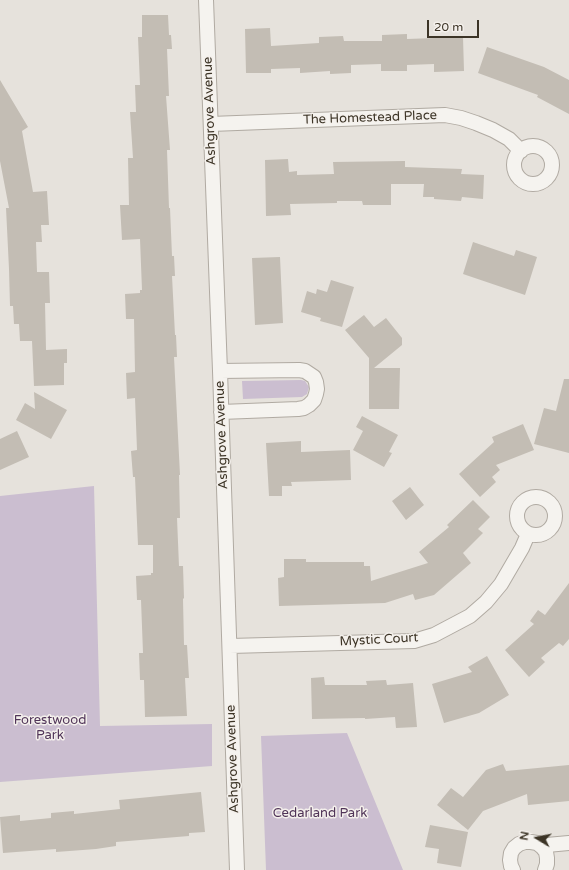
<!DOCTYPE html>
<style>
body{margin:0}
#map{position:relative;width:569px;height:870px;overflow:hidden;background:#e6e2dc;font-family:"Varela Round",sans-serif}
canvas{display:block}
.north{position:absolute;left:517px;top:818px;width:40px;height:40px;-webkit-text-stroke:3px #f4f0ec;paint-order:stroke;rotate:280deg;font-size:11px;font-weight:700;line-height:16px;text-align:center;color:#3c3426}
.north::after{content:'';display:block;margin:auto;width:14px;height:18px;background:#3c3426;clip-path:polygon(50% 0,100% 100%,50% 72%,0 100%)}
.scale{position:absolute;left:427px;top:20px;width:52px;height:18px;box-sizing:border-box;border:2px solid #3c3426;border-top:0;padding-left:5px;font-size:12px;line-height:14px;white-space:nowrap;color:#3c3426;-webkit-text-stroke:3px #f4f0ec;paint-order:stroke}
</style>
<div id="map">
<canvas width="569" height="870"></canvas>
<div class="north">N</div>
<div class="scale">20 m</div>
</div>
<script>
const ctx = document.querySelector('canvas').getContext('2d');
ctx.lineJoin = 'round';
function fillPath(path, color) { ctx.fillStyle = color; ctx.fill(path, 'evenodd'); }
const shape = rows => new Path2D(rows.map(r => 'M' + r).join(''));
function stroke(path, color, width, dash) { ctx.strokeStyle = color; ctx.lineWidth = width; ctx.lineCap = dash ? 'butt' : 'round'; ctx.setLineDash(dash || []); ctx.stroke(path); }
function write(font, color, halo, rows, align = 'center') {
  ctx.font = font + ' "Varela Round",sans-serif'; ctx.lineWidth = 3; ctx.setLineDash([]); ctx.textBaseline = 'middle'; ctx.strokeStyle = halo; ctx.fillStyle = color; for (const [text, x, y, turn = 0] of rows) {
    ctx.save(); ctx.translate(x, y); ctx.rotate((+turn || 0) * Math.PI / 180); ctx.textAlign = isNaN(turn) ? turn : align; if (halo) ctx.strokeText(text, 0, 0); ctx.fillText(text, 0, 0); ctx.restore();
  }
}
fillPath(shape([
 [301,380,305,381,309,387,307,394,302,397,243,399,242,381],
 [94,486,100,726,212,724,212,766,0,782,0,496],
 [347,733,403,870,266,870,261,736]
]), '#cbbed0');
fillPath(shape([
 [142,15,168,15,169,35,171,35,172,49,167,49,169,96,166,96,170,150,167,150,169,208,170,208,172,256,174,256,175,276,172,276,175,335,176,335,177,357,174,357,180,475,179,475,180,518,177,518,179,566,183,566,184,598,183,599,184,645,187,645,189,678,185,678,187,716,145,717,144,680,140,680,139,653,143,653,141,600,137,600,136,576,151,575,151,573,153,573,153,545,138,545,135,477,133,477,131,451,137,450,135,398,127,399,126,373,135,372,134,319,126,319,125,294,140,293,140,290,142,290,140,239,122,240,120,205,129,205,128,158,133,158,130,112,136,112,135,85,140,85,138,37,142,37],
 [270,28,271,46,319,43,319,37,343,36,344,41,382,41,382,35,407,34,407,39,463,37,464,71,434,72,434,64,407,65,407,71,381,71,381,64,351,65,351,73,330,74,330,71,300,73,300,68,271,69,271,73,246,73,245,29],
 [487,47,544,67,569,80,569,114,537,97,538,95,478,73],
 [0,80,28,127,22,131,33,192,47,191,49,225,41,225,42,242,36,242,37,272,49,272,50,303,45,303,46,350,67,349,67,363,64,363,64,385,34,386,32,341,20,341,19,324,14,324,13,306,10,306,9,269,6,208,9,208,0,161],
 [288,159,289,172,297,171,297,175,334,174,333,162,405,161,405,167,462,169,461,174,484,175,483,199,462,197,461,201,434,199,434,197,423,197,424,184,391,184,391,205,363,205,362,201,337,201,337,203,290,204,291,215,266,216,265,160],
 [473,242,514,256,516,250,537,257,525,295,463,274],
 [280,257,283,323,255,325,252,258],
 [331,280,354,287,342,327,320,321,321,318,301,312,307,291,316,294,317,289,327,292],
 [364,315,374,327,386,318,402,338,402,345,374,368,400,368,399,409,369,409,369,358,345,330],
 [564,379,569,379,569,453,534,444,544,408,556,411],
 [34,392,67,410,51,439,16,420,25,403,35,409],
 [362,416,398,435,389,452,392,453,384,467,353,450,363,431,356,427],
 [523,424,534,450,496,465,500,470,492,477,496,482,480,497,459,474,494,442,492,437],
 [17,431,29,457,0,470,0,439],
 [301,441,301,452,350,450,351,480,291,482,292,486,282,486,282,496,269,496,266,443],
 [410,487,424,505,406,520,392,501],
 [473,500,490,517,478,529,483,533,463,553,471,563,434,595,415,600,413,594,385,603,279,606,278,578,284,577,284,559,306,559,306,562,364,562,364,566,370,566,371,581,428,563,419,552,449,527,447,525],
 [569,583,569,639,563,646,559,643,541,658,545,662,529,677,505,650,534,624,530,621,538,610,545,615],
 [487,656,509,695,479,713,444,723,432,684,472,672,468,667],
 [324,677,325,685,367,685,366,681,386,680,387,685,413,683,417,727,396,728,395,717,365,719,365,718,312,719,311,678],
 [503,764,506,771,569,765,569,801,528,805,527,794,483,811,468,830,437,805,451,788,463,797,486,770],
 [201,792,205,832,189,833,189,836,116,842,116,846,96,849,56,852,56,849,3,853,0,817,20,815,20,821,51,818,51,813,74,811,74,814,120,809,119,800],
 [430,825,468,832,461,867,437,863,439,849,425,847]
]), '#c3bdb4');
const street = shape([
 [206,0,220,371,237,870],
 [211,124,445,115,461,118,476,123,493,130,509,139,521,151],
 '514 165a19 19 0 1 1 38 0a19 19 0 1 1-38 0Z',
 [220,371,299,370,305,371,314,377,316,382,317,389,316,394,314,400,309,405,304,408,298,409,221,412],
 '517 516a19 19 0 1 1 38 0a19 19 0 1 1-38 0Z',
 [230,646,414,641,434,635,470,616,486,602,501,584,522,548,528,534],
 [537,843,547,845,569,843],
 [513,870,511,866,510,860,511,853,514,848,519,844,525,842,531,842,537,843,542,847,546,852,547,858,547,864,545,870]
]);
stroke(street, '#b0aaa2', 16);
stroke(street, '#f5f3ef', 14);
write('13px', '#3c3426', '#f4f0ec', [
 ["Ashgrove Avenue",210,111,-92],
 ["The Homestead Place",370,118,-2],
 ["Ashgrove Avenue",222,435,-92],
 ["Mystic Court",379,640,-3],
 ["Ashgrove Avenue",233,759,-92]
]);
write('13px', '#503458', '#f4f0ec', [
 ["Forestwood",50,721],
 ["Park",50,736],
 ["Cedarland Park",320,814]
]);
</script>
